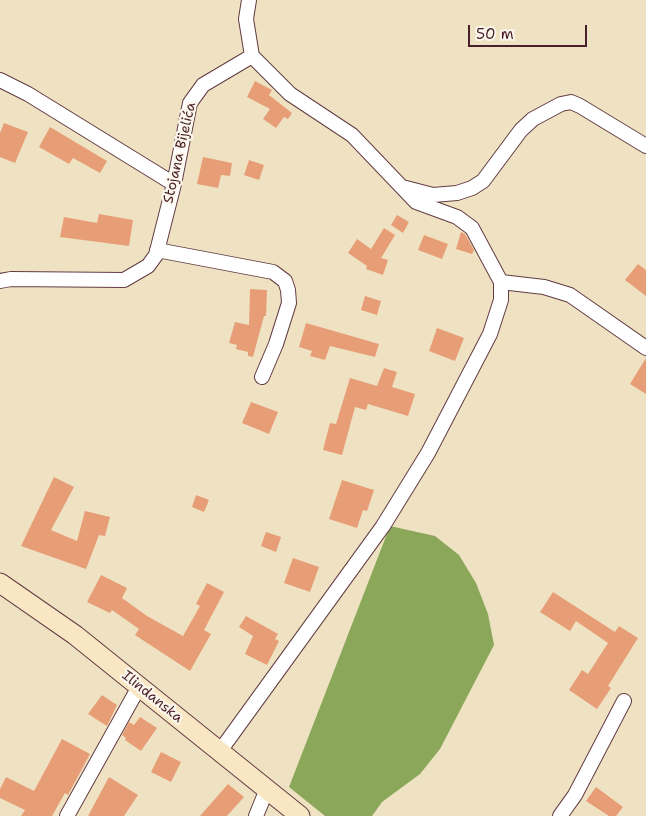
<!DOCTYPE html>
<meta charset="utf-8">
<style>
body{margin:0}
#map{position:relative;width:646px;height:816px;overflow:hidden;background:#efe2c3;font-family:"Shantell Sans",sans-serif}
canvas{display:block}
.scale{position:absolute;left:468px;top:25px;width:119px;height:22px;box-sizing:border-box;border:2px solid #4a1f2b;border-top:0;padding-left:6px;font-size:15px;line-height:18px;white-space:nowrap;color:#4a1f2b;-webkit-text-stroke:4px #fbf7ec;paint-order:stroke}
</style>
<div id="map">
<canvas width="646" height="816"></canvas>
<div class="scale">50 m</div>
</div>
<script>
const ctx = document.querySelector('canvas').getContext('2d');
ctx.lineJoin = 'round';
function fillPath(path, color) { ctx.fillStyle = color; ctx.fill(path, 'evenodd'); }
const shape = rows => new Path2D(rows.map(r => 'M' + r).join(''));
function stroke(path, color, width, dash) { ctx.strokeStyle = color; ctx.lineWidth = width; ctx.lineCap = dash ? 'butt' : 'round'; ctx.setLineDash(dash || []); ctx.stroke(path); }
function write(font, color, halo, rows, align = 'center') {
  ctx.font = font + ' "Shantell Sans",sans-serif'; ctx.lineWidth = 4.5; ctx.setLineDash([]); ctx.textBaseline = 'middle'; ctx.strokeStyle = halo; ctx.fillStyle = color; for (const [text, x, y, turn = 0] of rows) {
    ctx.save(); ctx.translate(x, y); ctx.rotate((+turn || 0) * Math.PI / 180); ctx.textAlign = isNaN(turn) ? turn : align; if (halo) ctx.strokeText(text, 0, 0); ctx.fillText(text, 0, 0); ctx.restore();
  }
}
fillPath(shape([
 [390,526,435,536,459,555,476,583,488,614,494,645,440,749,420,774,382,802,372,816,325,816,289,787]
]), '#8ba75a');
fillPath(shape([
 [255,81,272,90,269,95,292,113,288,119,284,117,276,128,263,119,270,109,247,97],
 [4,123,28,132,15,163,0,157,0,133],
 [50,127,107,161,100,173,73,158,69,164,39,147],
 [203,157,232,163,230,176,221,175,218,188,197,184],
 [249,160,264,165,259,180,244,175],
 [99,214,133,220,129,246,60,237,64,217,97,223],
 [397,215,409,222,403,233,391,225],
 [384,228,395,235,381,258,388,260,383,275,366,269,367,266,348,253,357,239,371,249],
 [461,232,465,234,474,250,472,254,456,249],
 [424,235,448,244,442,259,418,250],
 [638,264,646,270,646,296,625,280],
 [250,289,267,290,266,316,264,316,253,357,248,356,248,352,236,349,237,345,229,343,235,322,249,325],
 [365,296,381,301,377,315,361,310],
 [306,323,379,344,375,357,330,346,325,360,310,356,312,351,299,347],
 [437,328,464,338,455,361,429,351],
 [646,358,646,394,630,384],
 [384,368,397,372,392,387,415,394,408,416,368,404,366,410,355,407,342,455,323,450,330,423,336,424,350,378,377,386],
 [251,402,278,412,269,434,242,423],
 [54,477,74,487,51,530,77,541,85,511,110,517,105,536,99,535,86,569,21,546],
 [342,480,374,490,367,511,363,510,357,528,329,519],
 [196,495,209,500,204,512,192,507],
 [266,532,281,537,276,552,261,546],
 [293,558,319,567,310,592,284,583],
 [101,575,127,588,122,598,147,616,183,636,200,606,196,604,207,583,224,592,204,630,211,634,190,671,135,635,139,629,112,610,110,613,87,602],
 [553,592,615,632,619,626,638,638,608,686,611,688,597,709,569,690,582,670,588,674,608,643,576,621,570,631,540,612],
 [246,616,278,634,275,639,279,641,267,665,245,654,253,636,239,627],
 [102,695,117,705,107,726,88,714],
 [140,717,157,728,141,751,125,740,126,738,122,735,129,722,134,725],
 [62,739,90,754,68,795,65,793,52,816,21,816,25,810,0,798,0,789,6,777,34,791],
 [161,752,181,762,171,782,151,772],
 [109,777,138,795,124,816,88,816],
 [228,784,244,797,227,816,200,816],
 [596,787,623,807,616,816,609,816,586,801]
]), '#e79e76');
const street = shape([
 [0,80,28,94,174,184],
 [402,187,433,195,457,193,472,188,483,181,521,130,533,119,561,104,571,102,580,106,646,146],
 [157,250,273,272,285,281,288,290,289,303,276,344,262,377],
 [0,281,11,279,124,280,148,266,156,255,174,184,190,103,203,85,252,56],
 [501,282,544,287,570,295,646,348],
 [220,751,383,526,428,453,490,334,501,300,501,282,472,228,457,217,416,202,352,135,290,94,252,56,246,19,249,0],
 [67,816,140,685],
 [256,816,267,789],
 [560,816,575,795,624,701]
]);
const secondary = shape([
 [0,583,75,635,300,816]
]);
stroke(street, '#633c42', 16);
stroke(secondary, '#633c42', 21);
stroke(street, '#fff', 14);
stroke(secondary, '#f9e7c3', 19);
write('14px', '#4a1f2b', '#fbf7ec', [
 ["Stojana Bijelića",180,153,-77],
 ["Ilindanska",152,697,39]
]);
</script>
